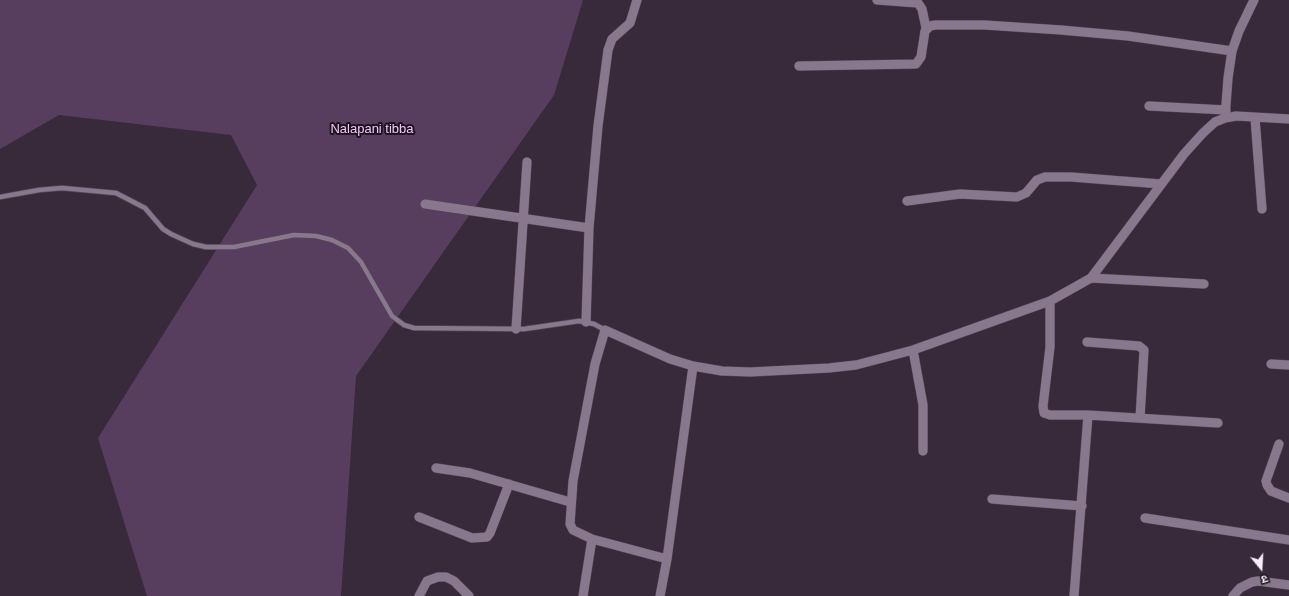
<!DOCTYPE html>
<meta charset="utf-8">
<style>
body{margin:0}
#map{position:relative;width:1289px;height:596px;overflow:hidden;background:#38293b;font-family:Arial,"Noto Sans Devanagari",sans-serif}
canvas{display:block}
.north{position:absolute;left:1241px;top:548px;width:40px;height:40px;-webkit-text-stroke:3px #1c151d;paint-order:stroke;rotate:162deg;font-size:11px;font-weight:700;line-height:16px;text-align:center;color:#f9effb}
.north::after{content:'';display:block;margin:auto;width:14px;height:18px;background:#f9effb;clip-path:polygon(50% 0,100% 100%,50% 72%,0 100%)}
</style>
<div id="map">
<canvas width="1289" height="596"></canvas>
<div class="north">उ</div>
</div>
<script>
const ctx = document.querySelector('canvas').getContext('2d');
ctx.lineJoin = 'round';
function fillPath(path, color) { ctx.fillStyle = color; ctx.fill(path, 'evenodd'); }
const shape = rows => new Path2D(rows.map(r => 'M' + r).join(''));
function stroke(path, color, width, dash) { ctx.strokeStyle = color; ctx.lineWidth = width; ctx.lineCap = dash ? 'butt' : 'round'; ctx.setLineDash(dash || []); ctx.stroke(path); }
function write(font, color, halo, rows, align = 'center') {
  ctx.font = font + ' Arial,sans-serif'; ctx.lineWidth = 4; ctx.setLineDash([]); ctx.textBaseline = 'middle'; ctx.strokeStyle = halo; ctx.fillStyle = color; for (const [text, x, y, turn = 0] of rows) {
    ctx.save(); ctx.translate(x, y); ctx.rotate((+turn || 0) * Math.PI / 180); ctx.textAlign = isNaN(turn) ? turn : align; if (halo) ctx.strokeText(text, 0, 0); ctx.fillText(text, 0, 0); ctx.restore();
  }
}
fillPath(shape([
 [0,0,583,0,554,95,356,376,341,596,147,596,98,438,257,185,231,135,59,115,0,149]
]), '#583e5e');
const service = shape([
 [0,197,39,190,62,188,116,193,145,208,163,229,171,234,193,244,206,247,234,247,294,235,316,236,332,240,348,248,361,262,392,316,404,325,414,328,524,329,579,321,594,324,605,330]
]);
const minor = shape([
 [877,0,918,3,922,9,926,28],
 [799,66,916,64,921,57,925,31,930,26,935,25,985,25,1061,30,1128,36,1232,51],
 [1149,106,1226,110],
 [1225,118,1228,78,1232,51,1239,31,1254,0],
 [1255,118,1262,209],
 [907,201,960,194,1017,197,1026,193,1037,180,1045,177,1071,177,1161,184],
 [425,204,589,228,586,322],
 [589,228,598,126,608,50,612,39,630,23,637,0],
 [1091,278,1204,284],
 [1050,301,1050,347,1043,406,1044,413,1050,415,1088,415,1218,423],
 [516,329,527,162],
 [1087,342,1139,346,1144,350,1140,418],
 [913,350,923,405,923,451],
 [1271,364,1289,365],
 [1279,444,1266,481,1267,485,1271,491,1289,498],
 [436,468,470,473,570,502],
 [992,499,1082,506],
 [419,517,472,538,487,537,490,533,509,484],
 [1145,518,1289,540],
 [667,559,592,539,573,530,570,524,573,481,595,364,605,330,670,359,693,366,722,371,750,372,829,368,856,365,913,350,1050,301,1091,278,1184,154,1203,133,1215,122,1225,118,1236,116,1289,119],
 [419,596,427,581,438,577,446,577,454,581,469,596],
 [583,596,592,539],
 [660,596,667,559,693,366],
 [1074,596,1088,415],
 [1233,596,1240,588,1252,582,1258,581,1289,585]
]);
stroke(service, '#534756', 6);
stroke(minor, '#534756', 10);
stroke(service, '#89788d', 4.5);
stroke(minor, '#89788d', 9);
write('13px', '#f4c2fe', '#1c151d', [
 ["Nalapani tibba",372,129]
]);
</script>
